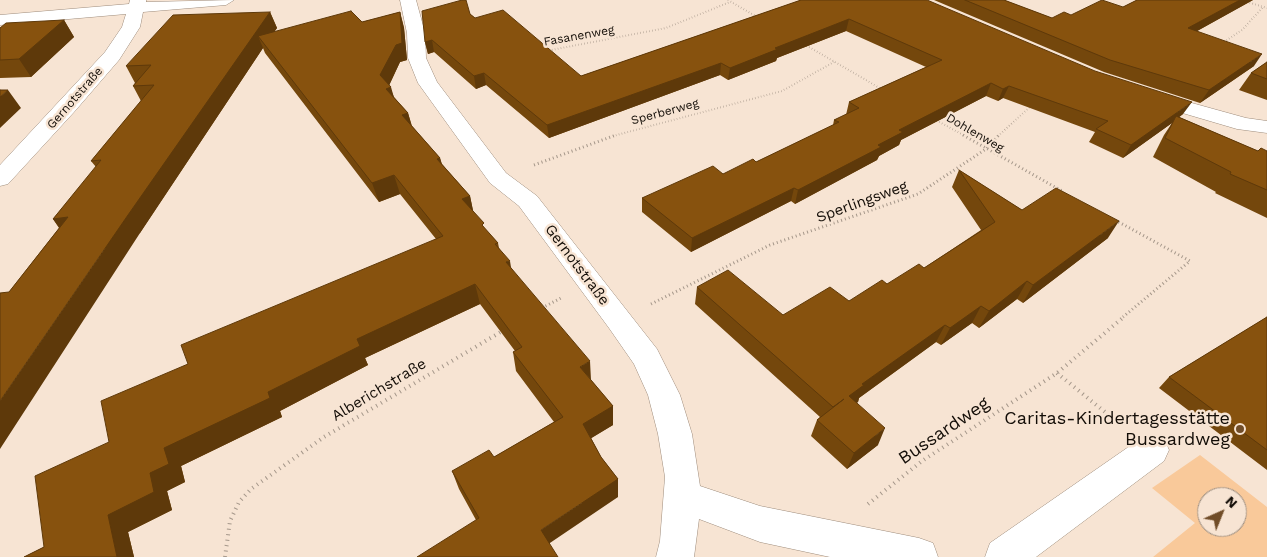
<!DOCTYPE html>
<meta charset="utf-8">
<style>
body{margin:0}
#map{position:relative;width:1267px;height:557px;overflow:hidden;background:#f7e4d3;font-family:"Work Sans",sans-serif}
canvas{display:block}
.north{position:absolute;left:1197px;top:487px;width:50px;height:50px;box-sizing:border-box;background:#f7e4d3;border:1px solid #9c8e81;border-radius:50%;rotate:44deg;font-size:14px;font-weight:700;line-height:20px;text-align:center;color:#130d07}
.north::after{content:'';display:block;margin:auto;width:18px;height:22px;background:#714d28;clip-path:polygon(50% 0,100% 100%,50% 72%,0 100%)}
</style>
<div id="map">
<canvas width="1267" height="557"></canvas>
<div class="north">N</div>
</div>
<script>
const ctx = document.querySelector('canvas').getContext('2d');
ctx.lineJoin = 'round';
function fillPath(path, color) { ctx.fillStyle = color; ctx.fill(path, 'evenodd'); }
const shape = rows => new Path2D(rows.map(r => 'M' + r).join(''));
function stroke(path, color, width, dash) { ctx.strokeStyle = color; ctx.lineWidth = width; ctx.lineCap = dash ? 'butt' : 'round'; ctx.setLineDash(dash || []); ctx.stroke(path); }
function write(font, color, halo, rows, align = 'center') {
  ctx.font = font + ' "Work Sans",sans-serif'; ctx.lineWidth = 5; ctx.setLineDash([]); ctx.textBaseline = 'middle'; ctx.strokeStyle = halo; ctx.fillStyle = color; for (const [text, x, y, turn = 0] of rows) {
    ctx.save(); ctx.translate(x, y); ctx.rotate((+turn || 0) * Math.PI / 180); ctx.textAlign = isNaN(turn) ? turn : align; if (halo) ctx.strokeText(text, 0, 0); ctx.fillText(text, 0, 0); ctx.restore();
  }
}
fillPath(shape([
 [1200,455,1267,507,1267,557,1153,557,1195,523,1152,488],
 [1207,497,1237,497,1237,527,1207,527]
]), '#f9c99a');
const minor = shape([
 [130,0,146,0,146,2,234,0,226,5,143,12,140,27,119,60,75,111,8,184,0,186,0,165,105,52,122,27,126,14,0,25,0,15,129,4,130,0],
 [400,0,416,0,425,33,426,58,437,82,506,173,537,196,657,349,680,395,692,434,700,486,760,506,919,538,933,543,938,557,830,557,760,542,699,519,694,557,656,557,660,541,665,477,658,434,648,395,634,364,609,328,519,206,490,183,418,83,408,58,407,33,400,0],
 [1152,92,1246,118,1267,121,1267,133,1237,129,1145,102,1142,98,1145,94,1152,92],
 [1152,435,1164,439,1169,450,1164,461,1036,557,985,557,990,543,1140,439,1152,435]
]);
stroke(minor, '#9e8c7c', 1);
stroke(shape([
 [728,0,757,17],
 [1241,0,1267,8],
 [1224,42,1242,30,1263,7],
 [804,44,883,90],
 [546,51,666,28,730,2],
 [934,119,965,136],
 [613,136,782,91,834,62],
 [998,136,1031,106]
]), '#a5978a', 2, [0.5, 2.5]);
stroke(shape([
 [963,135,1062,191],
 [534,165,616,135],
 [1115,220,1190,261,1123,317],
 [651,304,770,245,918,194,986,149,999,135],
 [542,308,561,298]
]), '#a5978a', 3, [1, 3]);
stroke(shape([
 [1057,373,1121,425],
 [868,504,922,461,1057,373,1125,316],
 [225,557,230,521,239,502,251,489,324,437,504,330]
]), '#a5978a', 4, [1, 4.5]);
fillPath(minor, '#fff');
fillPath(shape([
 [801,0,1183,114,1179,117,1258,151,1267,151,1267,218,1215,193,1216,192,1153,157,1164,135,1172,123,1123,158,1089,142,1095,132,1003,98,998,101,986,96,901,140,899,145,879,156,877,160,795,204,791,201,691,252,642,212,642,198,723,174,756,162,833,125,834,120,846,115,849,102,926,67,846,31,777,58,776,61,728,80,720,75,549,138,486,85,476,89,434,52,428,54,425,42,470,14,475,18,581,76],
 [934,0,1004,0,1052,18,1123,7,1137,0,1253,0,1197,31,1254,66,1200,103,1104,72],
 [270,12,277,28,274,32,362,22,400,12,404,28,407,60,400,62,389,85,394,97,408,113,412,126,440,158,442,164,470,196,473,211,485,229,498,243,499,248,511,268,591,380,613,406,613,425,591,438,601,457,618,479,618,497,476,520,459,489,452,471,494,457,554,422,516,371,513,352,515,351,480,304,365,358,368,365,280,411,282,417,181,466,185,482,167,491,172,510,128,532,134,557,24,557,44,547,109,442,188,364,436,239,400,194,379,202,265,53,263,48,140,233,9,292,59,228,53,219,96,167,91,161,141,101,133,86,135,83,126,66],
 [64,20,74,37,31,77,0,78,0,28],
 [1267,62,1267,100,1239,90,1251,73],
 [959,170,1022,210,1108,238,1023,303,1017,299,979,328,972,323,941,345,936,342,859,398,858,402,856,403,878,445,847,469,811,436,817,420,820,417,695,304,697,287,783,315,849,301,924,268,981,230,952,187],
 [1267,317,1267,470,1159,388,1169,377]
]), '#74470c');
fillPath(shape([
 [1240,0,1253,0,1181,40,1188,28],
 [270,12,277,28,265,45,258,36,263,48,140,233,0,449,0,401,128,215],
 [400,12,404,28,407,60,400,62,388,88,391,87,396,105,391,107,380,75],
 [849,19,846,31,777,58,776,61,728,80,730,68,775,48],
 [64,20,74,37,31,77,19,59],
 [432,40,434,52,428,54,425,42],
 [1262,54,1254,66,1200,103,1209,90],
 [721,63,720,75,549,138,547,125],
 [484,73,486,85,476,89,474,76],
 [991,83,986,96,901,140,899,145,879,156,877,160,795,204,798,190,878,145,899,130],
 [1009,86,1003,98,998,101,1003,89],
 [8,90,21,108,0,128,0,97],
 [1192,102,1183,114,1173,122,1176,116,1172,123,1123,158,1131,145],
 [408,113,413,131,402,115],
 [440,158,445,177,437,159],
 [394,175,400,194,379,202,372,183],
 [794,188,791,201,691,252,692,238],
 [470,196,474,215,462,199],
 [68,217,67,238,53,219],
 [1119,221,1108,238,1023,303,1033,285],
 [510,261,513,280,506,262],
 [1027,281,1017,299,979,328,989,311],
 [475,284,480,304,365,358,368,365,280,411,282,417,181,466,185,482,167,491,172,510,128,532,134,557,117,557,108,515,150,473,164,448,268,392,357,339],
 [981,306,972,323,941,345,950,328],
 [945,325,936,342,859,398,858,402,842,413,849,396,862,384],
 [590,361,591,380,580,367],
 [613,406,613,425,585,442,583,424],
 [885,428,878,445,847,469,854,453],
 [618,479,618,497,544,547,541,530]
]), '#5e390a');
const building = shape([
 [462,0,466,0,470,14,475,18,503,10,581,76,801,0,927,0,1095,71,1192,102,1131,145,1096,129,1108,121,1009,86,1003,89,991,83,899,130,903,132,878,145,881,147,798,190,794,188,692,238,642,198,713,166,723,174,753,159,756,162,839,122,834,120,859,108,849,102,942,60,849,19,775,48,778,49,730,68,721,63,547,125,484,73,474,76,432,40,425,42,422,11,462,0],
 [965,0,1004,0,1052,18,1064,12,1071,15,1102,0,1123,7,1137,0,1240,0,1188,28,1262,54,1209,90,1110,60,965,0],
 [351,11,362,22,400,12,402,43,396,45,380,75,391,87,386,89,408,113,402,115,440,158,437,159,470,196,462,199,484,223,482,225,498,243,495,244,510,261,506,262,590,361,580,367,613,406,583,424,601,457,618,479,541,530,558,557,417,557,479,518,452,471,489,450,494,457,563,417,513,352,522,347,475,284,357,339,360,346,268,392,270,398,164,448,169,464,150,473,154,492,108,515,117,557,24,557,44,547,35,476,109,442,101,401,188,364,181,345,443,236,394,175,372,183,258,36,351,11],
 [270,12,128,215,0,401,0,293,9,292,68,217,53,219,101,160,91,161,154,85,133,86,151,65,126,66,173,15,270,12],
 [64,20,19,59,0,60,0,28,6,23,64,20],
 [1267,62,1267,79,1251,73,1267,62],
 [0,90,8,90,0,97,0,90],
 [1176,116,1258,151,1261,148,1267,151,1267,190,1230,174,1231,172,1165,138,1176,116],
 [959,170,1022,210,1056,188,1119,221,1033,285,1027,281,989,311,981,306,950,328,945,325,862,384,864,385,849,396,885,428,854,453,817,420,844,399,833,407,697,287,728,270,783,315,830,287,849,301,882,280,887,284,919,264,924,268,995,222,959,170],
 [1267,317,1267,450,1169,377,1267,317]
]);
fillPath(building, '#87520e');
stroke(building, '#5e390a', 1);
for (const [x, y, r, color] of [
 [1240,429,5,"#714d28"]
]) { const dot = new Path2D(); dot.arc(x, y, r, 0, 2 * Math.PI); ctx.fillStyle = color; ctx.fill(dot); stroke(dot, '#f7e4d3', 2); }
write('12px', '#130d07', '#f7e4d3', [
 ["Fasanenweg",579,36,-10],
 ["Gernotstraße",75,98,-49],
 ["Sperberweg",665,112,-15],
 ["Dohlenweg",975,133,30]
]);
write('15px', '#130d07', '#f7e4d3', [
 ["Sperlingsweg",862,202,-20],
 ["Gernotstraße",577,265,53],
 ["Alberichstraße",379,390,-31]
]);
write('18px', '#130d07', '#f7e4d3', [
 ["Caritas-Kindertagesstätte",1230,419],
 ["Bussardweg",1230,440]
], 'right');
write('18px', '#130d07', '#f7e4d3', [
 ["Bussardweg",944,431,-34]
]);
</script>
